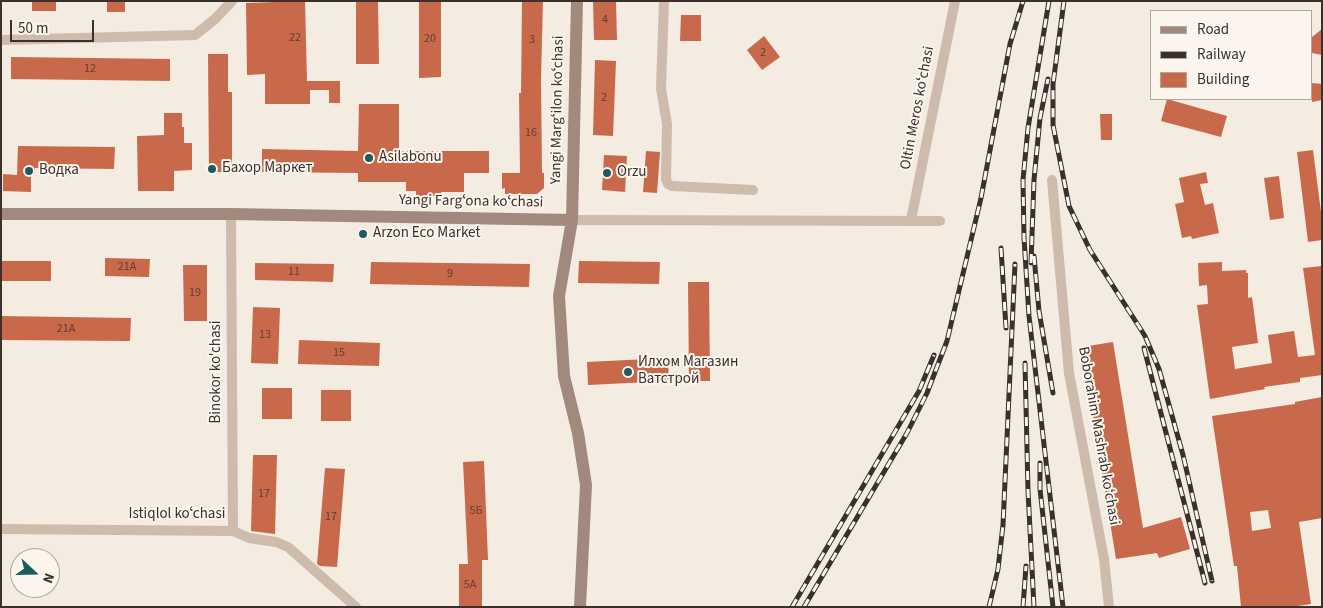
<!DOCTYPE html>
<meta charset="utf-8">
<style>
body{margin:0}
#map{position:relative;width:1323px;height:608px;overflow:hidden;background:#f4ebe1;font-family:"Source Sans 3",sans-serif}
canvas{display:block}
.frame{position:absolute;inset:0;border:2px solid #3b302b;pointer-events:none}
.legend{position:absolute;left:1150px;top:10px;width:162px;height:90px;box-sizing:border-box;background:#fbf5ee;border:1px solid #aea6a0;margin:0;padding:6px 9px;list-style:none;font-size:15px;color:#3b302b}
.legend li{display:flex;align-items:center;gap:10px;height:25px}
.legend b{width:25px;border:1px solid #aea6a0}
.north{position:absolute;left:10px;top:548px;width:50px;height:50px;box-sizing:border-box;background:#fbf5ee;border:1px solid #aea6a0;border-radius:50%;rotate:111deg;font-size:14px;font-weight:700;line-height:20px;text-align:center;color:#3b302b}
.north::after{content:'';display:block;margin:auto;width:18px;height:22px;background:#1f5a5e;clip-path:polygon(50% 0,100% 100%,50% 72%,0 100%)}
.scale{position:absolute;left:10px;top:20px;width:84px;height:22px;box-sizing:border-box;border:2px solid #3b302b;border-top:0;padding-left:6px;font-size:15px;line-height:18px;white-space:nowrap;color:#3b302b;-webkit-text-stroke:4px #fbf5ee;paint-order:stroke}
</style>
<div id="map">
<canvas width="1323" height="608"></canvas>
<div class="frame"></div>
<ul class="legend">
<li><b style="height:6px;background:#a18a7d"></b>Road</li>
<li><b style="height:6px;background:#3b302b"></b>Railway</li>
<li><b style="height:14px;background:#c8694b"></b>Building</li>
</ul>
<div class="north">N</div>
<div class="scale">50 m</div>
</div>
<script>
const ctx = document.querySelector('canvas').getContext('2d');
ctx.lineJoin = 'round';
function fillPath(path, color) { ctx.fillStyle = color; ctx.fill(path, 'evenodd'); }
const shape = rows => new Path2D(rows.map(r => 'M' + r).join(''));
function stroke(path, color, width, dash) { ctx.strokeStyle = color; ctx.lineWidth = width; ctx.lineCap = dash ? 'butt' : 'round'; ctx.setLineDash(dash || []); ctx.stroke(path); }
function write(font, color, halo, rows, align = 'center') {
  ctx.font = font + ' "Source Sans 3",sans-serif'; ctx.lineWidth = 4; ctx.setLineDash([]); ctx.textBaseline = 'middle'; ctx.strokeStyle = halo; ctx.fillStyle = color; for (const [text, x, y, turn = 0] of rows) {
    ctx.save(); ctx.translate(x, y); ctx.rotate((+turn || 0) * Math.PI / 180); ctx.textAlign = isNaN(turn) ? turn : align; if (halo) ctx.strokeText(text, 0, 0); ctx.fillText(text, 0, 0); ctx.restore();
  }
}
fillPath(shape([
 [32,1,56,1,56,11,32,11],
 [107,1,125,1,125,12,107,12],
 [305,1,307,81,340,81,340,103,329,103,329,90,310,90,310,104,265,104,265,74,247,75,246,3],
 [356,1,378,1,379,64,356,64],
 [419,1,441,1,441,77,419,78],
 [522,1,543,1,541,79,542,173,544,173,544,188,537,194,505,194,505,188,502,189,502,173,520,173,519,93,521,93],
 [593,1,616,1,617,40,594,40],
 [681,15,701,15,701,41,680,41],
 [1322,29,1322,55,1312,53,1312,37],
 [764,36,780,57,762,70,747,50],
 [208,54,228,54,228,92,232,92,232,172,209,172],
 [11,57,170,59,170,81,11,79],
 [595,60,616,61,613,136,593,135],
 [1312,83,1322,84,1322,100,1312,102],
 [1167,99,1227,116,1221,137,1161,121],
 [359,104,399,104,399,151,489,151,489,173,464,173,464,192,441,192,441,196,416,196,416,191,406,191,406,182,358,182,358,173,262,172,262,149,358,151],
 [164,113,182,113,182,127,184,127,184,143,192,143,192,170,174,171,174,191,138,191,137,136,164,135],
 [1100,114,1112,114,1112,140,1101,140],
 [18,146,115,147,114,169,35,168,35,173,31,173,31,192,3,191,3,174,17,175],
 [1313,150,1322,220,1322,240,1308,242,1297,152],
 [646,151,660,152,657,193,643,192],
 [604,155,627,156,625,192,602,190],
 [1206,172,1208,183,1200,184,1205,205,1213,203,1219,233,1192,239,1191,236,1182,238,1175,204,1184,202,1179,178],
 [1279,176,1284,218,1270,220,1264,178],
 [105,258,150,259,149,277,105,276],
 [2,261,51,261,51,281,2,281],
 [579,261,660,262,659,284,578,283],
 [371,262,530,264,529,287,370,284],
 [1222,262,1222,271,1246,270,1246,273,1248,273,1248,298,1252,297,1258,343,1232,347,1235,369,1272,363,1268,335,1294,331,1298,357,1315,355,1303,268,1322,266,1322,375,1300,378,1300,382,1264,387,1265,389,1210,399,1197,305,1208,304,1207,285,1199,286,1198,263],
 [255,263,334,264,333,282,255,280],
 [183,265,207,265,207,321,184,321],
 [688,282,709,282,710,381,689,381],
 [253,307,280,308,278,364,251,363],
 [1,316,131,318,130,341,1,340],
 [299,340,380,343,379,366,298,364],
 [1113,342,1143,528,1181,517,1190,549,1159,558,1157,553,1116,559,1082,347],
 [668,358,669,381,588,385,587,362],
 [262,388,292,388,292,419,262,419],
 [321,390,351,390,351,421,321,421],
 [1322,397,1322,518,1299,522,1311,604,1291,607,1241,607,1237,566,1234,566,1212,416,1295,404,1295,402],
 [1268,510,1271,528,1252,531,1250,512],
 [253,455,277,455,275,534,251,531],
 [484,461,488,560,482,560,482,607,459,607,459,564,468,564,463,462],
 [325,468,345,469,337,567,320,566,317,564]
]), '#c8694b');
stroke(shape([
 [664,1,661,89,667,124,666,179,668,184,672,186,753,190],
 [1,40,195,35,215,19,232,1],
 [1052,180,1069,373,1104,559,1109,607],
 [231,214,233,531],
 [572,220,940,221],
 [911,220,955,1],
 [1,529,233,531,249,538,276,542,288,547,356,607]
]), '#cdbbac', 10);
stroke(shape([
 [577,1,572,220,559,296,564,376,578,433,586,485,580,607],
 [1,214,231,214,572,220]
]), '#a18a7d', 12);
const rail = shape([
 [1049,1,1028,128,1023,180,1024,238,1029,316,1063,607],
 [1064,1,1053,84,1053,125,1069,206,1090,250,1145,336,1159,369,1183,455,1212,581],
 [1001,248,1006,328],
 [1034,256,1039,311,1053,393],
 [1031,263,1034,180,1040,118,1048,79],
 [1144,348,1205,583],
 [1025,363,1028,491,1034,607],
 [1040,463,1040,489,1053,607],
 [792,607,919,391,934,355],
 [804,607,907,433,927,393,947,341,981,198,1010,44,1023,1],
 [989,607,998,569,1003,525,1015,264],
 [1023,607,1026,566]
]);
stroke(rail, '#3b302b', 5);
stroke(rail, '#fbf5ee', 3, [9]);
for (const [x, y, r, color] of [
 [369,158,5,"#1f5a5e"],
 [212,169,5,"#1f5a5e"],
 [29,171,5,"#1f5a5e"],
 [607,173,5,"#1f5a5e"],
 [363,234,5,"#1f5a5e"],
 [628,372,5,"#1f5a5e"]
]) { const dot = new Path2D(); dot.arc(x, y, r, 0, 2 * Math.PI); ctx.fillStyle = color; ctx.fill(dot); stroke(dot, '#fbf5ee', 2); }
write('12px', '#5e3e33', null, [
 ["4",605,20],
 ["22",295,38],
 ["20",430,39],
 ["3",532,40],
 ["2",763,53],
 ["12",90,69],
 ["2",604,98],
 ["16",531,133],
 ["21А",127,267],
 ["11",294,272],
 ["9",450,274],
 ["19",195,293],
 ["21А",66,329],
 ["13",265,335],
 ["15",339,353],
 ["17",264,494],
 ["5Б",476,511],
 ["17",331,517],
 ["5А",470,585]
]);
write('15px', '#3b302b', '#fbf5ee', [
 ["Oltin Meros koʻchasi",918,108,-79],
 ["Yangi Margʻilon koʻchasi",558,110,-89],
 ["Yangi Fargʻona koʻchasi",471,202,1],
 ["Binokor ko'chasi",217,372,-90],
 ["Boborahim Mashrab koʻchasi",1098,436,80],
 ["Istiqlol koʻchasi",177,515]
]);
write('15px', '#3b302b', '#fbf5ee', [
 ["Asilabonu",379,158],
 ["Бахор Маркет",222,169],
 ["Водка",39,171],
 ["Orzu",617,173],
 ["Arzon Eco Market",373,234],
 ["Илхом Магазин",638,363],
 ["Ватстрой",638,380]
], 'left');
</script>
